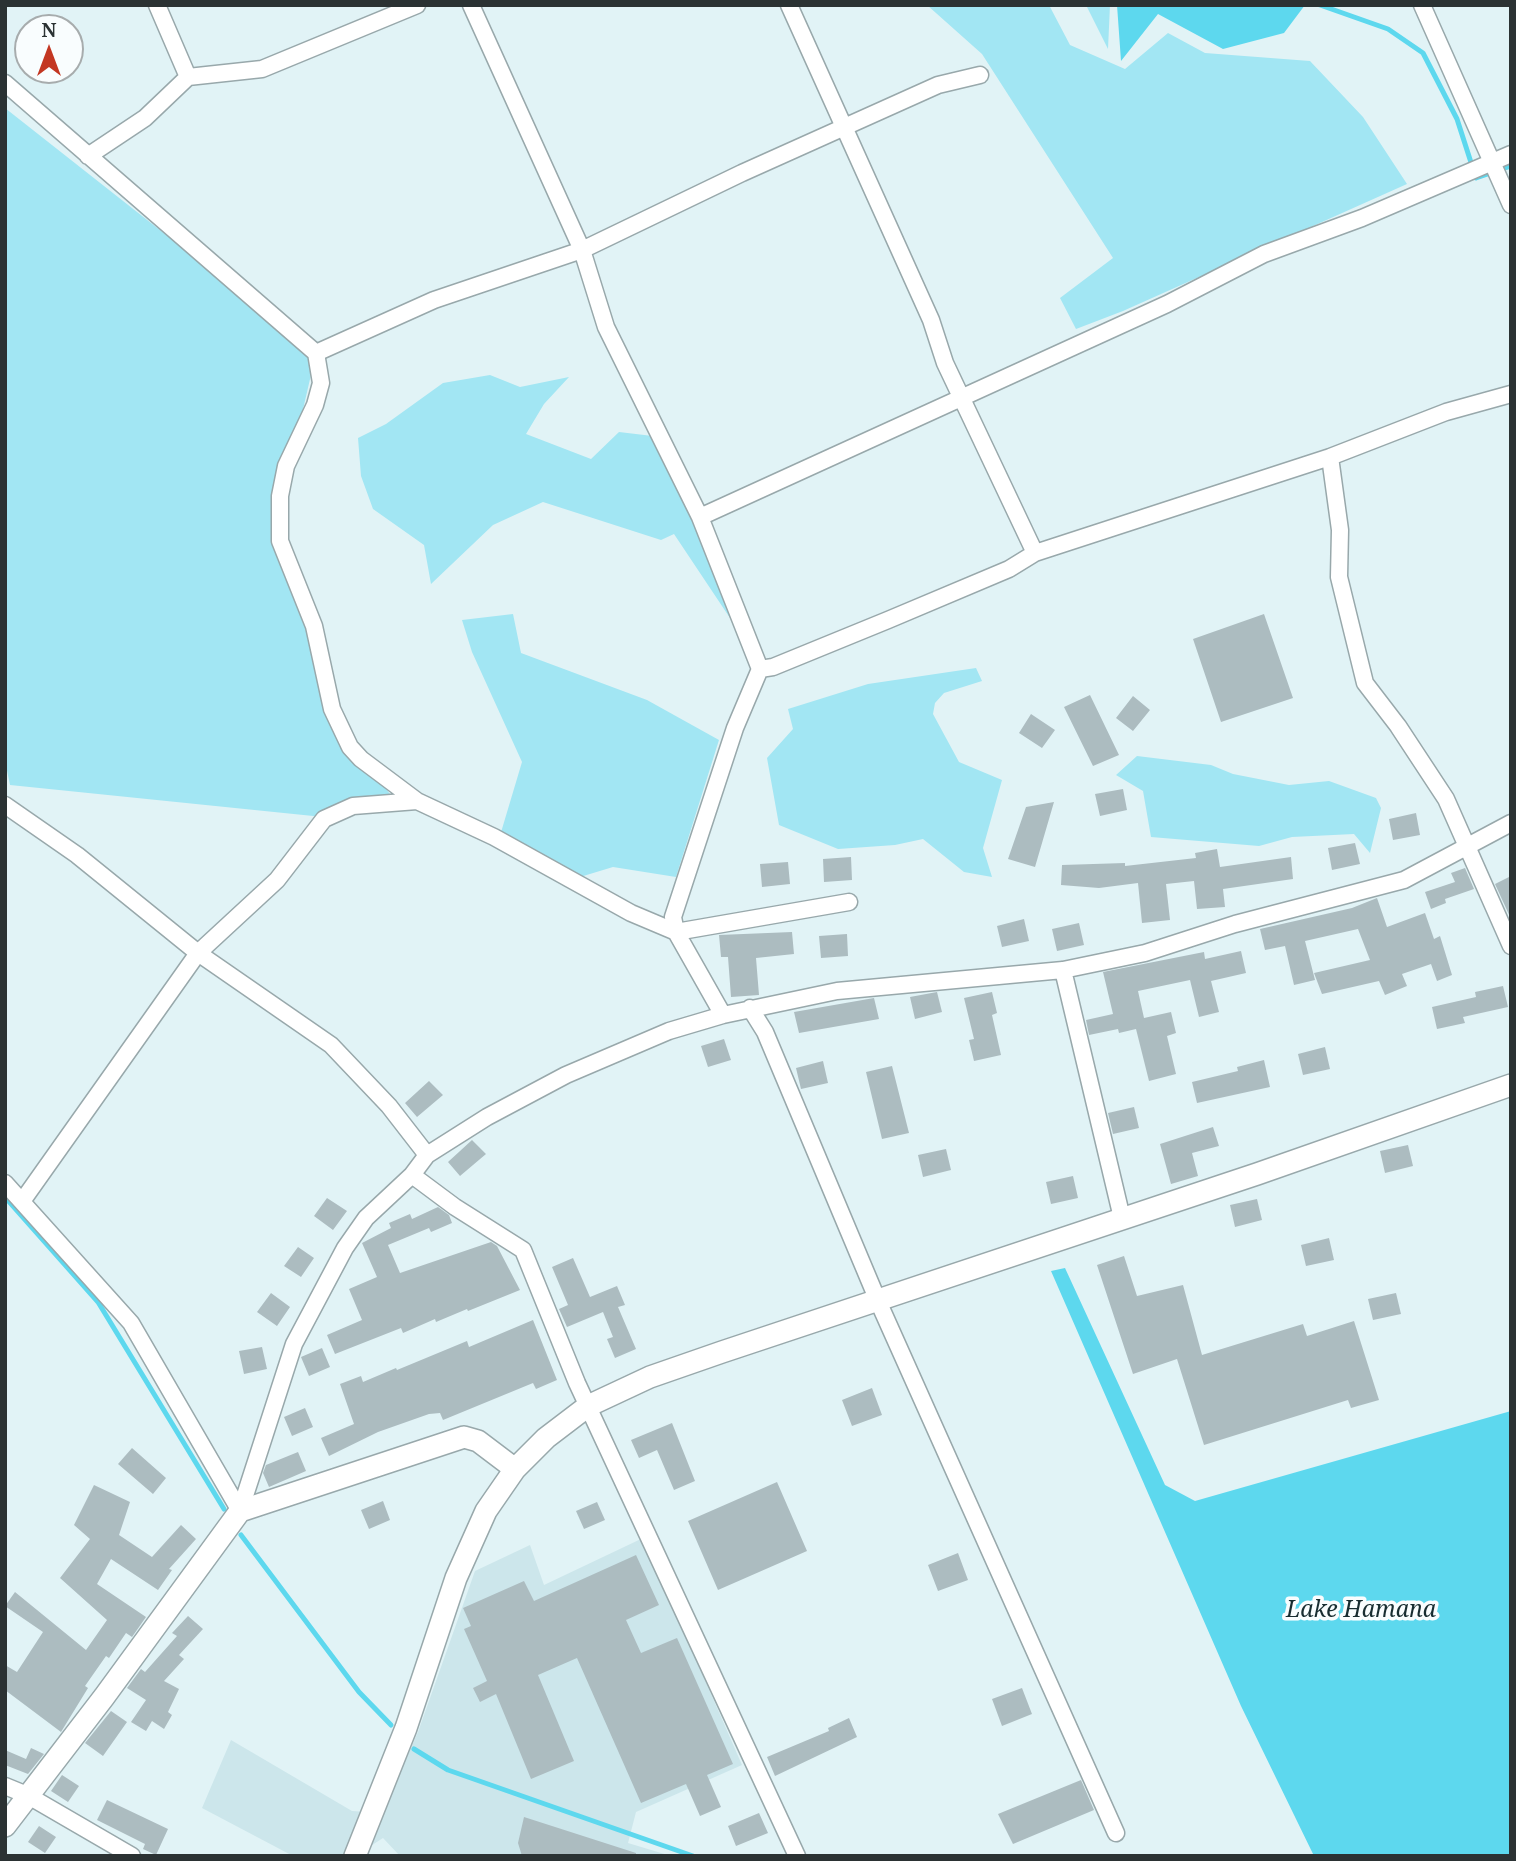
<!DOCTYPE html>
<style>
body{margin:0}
#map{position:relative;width:1516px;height:1861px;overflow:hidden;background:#e1f3f6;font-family:"Noto Serif",serif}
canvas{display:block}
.frame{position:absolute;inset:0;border:7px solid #2b3233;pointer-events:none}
.north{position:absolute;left:14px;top:14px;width:70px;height:70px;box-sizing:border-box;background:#f9fdfe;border:2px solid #a7acad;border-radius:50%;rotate:0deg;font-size:19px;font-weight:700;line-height:28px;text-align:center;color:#2b3233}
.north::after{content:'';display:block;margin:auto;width:24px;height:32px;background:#c33722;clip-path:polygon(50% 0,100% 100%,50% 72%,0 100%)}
</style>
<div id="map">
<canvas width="1516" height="1861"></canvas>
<div class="frame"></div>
<div class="north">N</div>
</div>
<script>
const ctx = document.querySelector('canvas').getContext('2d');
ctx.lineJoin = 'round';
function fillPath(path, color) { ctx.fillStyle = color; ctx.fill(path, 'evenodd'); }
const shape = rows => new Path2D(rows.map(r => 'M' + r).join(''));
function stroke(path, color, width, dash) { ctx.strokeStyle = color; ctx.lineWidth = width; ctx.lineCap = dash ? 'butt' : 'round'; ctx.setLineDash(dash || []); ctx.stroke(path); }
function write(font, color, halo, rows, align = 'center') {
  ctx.font = font + ' "Noto Serif",serif'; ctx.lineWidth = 7; ctx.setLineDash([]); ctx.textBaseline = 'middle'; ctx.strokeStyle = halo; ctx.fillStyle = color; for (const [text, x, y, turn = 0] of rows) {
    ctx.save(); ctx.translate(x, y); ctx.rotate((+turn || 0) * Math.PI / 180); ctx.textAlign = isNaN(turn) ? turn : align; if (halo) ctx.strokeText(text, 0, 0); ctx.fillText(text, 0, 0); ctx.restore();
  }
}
fillPath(shape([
 [643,1538,742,1765,636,1812,628,1843,671,1856,400,1856,383,1838,355,1856,293,1856,202,1808,231,1740,352,1811,382,1813,418,1732,475,1571,530,1545,544,1585]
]), '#cce6eb');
fillPath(shape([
 [927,5,1049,5,1070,45,1125,69,1168,33,1205,53,1310,61,1363,117,1407,184,1123,311,1076,329,1060,298,1113,258,982,54],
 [1086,5,1110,5,1108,49],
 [5,108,316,353,278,518,344,735,397,803,323,817,10,785,5,761],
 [490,375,520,387,569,377,544,404,526,434,591,459,619,432,661,437,742,636,674,534,661,540,543,502,493,525,431,584,424,545,373,509,361,476,358,438,386,424,443,383],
 [513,614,521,653,647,700,719,740,676,877,613,867,580,877,499,839,522,762,472,652,462,620],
 [976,668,982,681,944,693,935,703,933,714,959,762,1002,780,983,848,992,877,964,872,923,839,895,845,838,849,779,825,767,758,793,729,788,709,868,684],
 [1137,756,1211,765,1233,774,1289,785,1329,781,1376,798,1381,808,1370,853,1354,834,1292,837,1259,846,1151,837,1143,791,1116,775]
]), '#a2e6f3');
fillPath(shape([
 [1117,5,1305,5,1284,33,1223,49,1158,14,1121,61],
 [1065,1268,1165,1485,1195,1501,1511,1411,1511,1856,1314,1856,1241,1706,1051,1271]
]), '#5dd8ee');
stroke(shape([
 [1320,5,1388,29,1423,53,1457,119,1476,178,1511,166],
 [5,1197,98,1302,224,1509],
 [241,1535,359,1692,391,1725],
 [414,1749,448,1770,693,1856]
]), '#5dd8ee', 5);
fillPath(shape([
 [1264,614,1293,698,1221,722,1193,639],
 [1090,695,1119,755,1093,766,1064,707],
 [1133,696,1150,710,1133,731,1116,718],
 [1031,714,1055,730,1042,748,1019,733],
 [1123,789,1127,810,1100,816,1095,794],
 [1054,802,1035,867,1008,859,1026,807],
 [1416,813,1420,835,1393,840,1389,819],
 [1355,843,1360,864,1332,870,1328,848],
 [1217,849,1220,867,1291,857,1293,879,1223,889,1225,907,1197,909,1194,881,1166,884,1170,920,1142,923,1138,883,1099,888,1061,885,1062,865,1125,863,1125,866,1196,858,1195,853],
 [851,857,852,880,824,882,823,859],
 [788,862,790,884,762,887,760,864],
 [1465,868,1474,889,1445,899,1446,903,1431,909,1425,892,1455,882,1451,873],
 [1511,876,1511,919,1495,884],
 [1377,898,1387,927,1425,913,1434,939,1440,936,1452,975,1437,981,1431,964,1402,974,1407,986,1385,995,1379,981,1322,994,1314,973,1370,960,1358,929,1305,941,1315,980,1294,985,1285,946,1265,950,1260,929,1352,908],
 [1024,919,1029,941,1002,947,997,926],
 [1079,923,1084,945,1057,951,1052,929],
 [792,932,794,954,756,958,759,995,731,997,728,957,721,957,719,935],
 [847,934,848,956,821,958,819,936],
 [1241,951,1246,973,1211,981,1219,1012,1199,1017,1190,980,1138,991,1144,1018,1171,1012,1176,1033,1167,1036,1176,1074,1149,1081,1136,1029,1119,1033,1118,1029,1089,1035,1086,1020,1113,1014,1103,972,1204,952,1205,959],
 [1503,986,1508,1007,1463,1017,1465,1023,1437,1029,1432,1007,1476,997,1475,992],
 [937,992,942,1012,915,1019,910,997],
 [992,992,997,1013,992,1015,1001,1055,974,1061,969,1040,974,1039,964,998],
 [874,998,879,1019,799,1033,794,1012],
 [724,1039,731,1060,708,1067,701,1046],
 [1325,1047,1330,1069,1303,1075,1298,1054],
 [1264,1060,1270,1087,1197,1103,1192,1082,1238,1071,1237,1067],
 [823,1061,828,1083,801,1089,796,1068],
 [892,1066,909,1133,882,1139,866,1072],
 [429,1081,443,1095,417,1117,405,1103],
 [1134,1107,1139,1128,1113,1134,1108,1113],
 [1213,1127,1219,1146,1192,1153,1198,1176,1171,1184,1160,1144],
 [472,1140,486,1154,460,1176,448,1162],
 [1408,1145,1413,1166,1385,1173,1380,1151],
 [946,1149,951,1170,923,1177,918,1155],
 [1073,1176,1078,1198,1051,1204,1046,1182],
 [327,1198,347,1211,333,1230,314,1216],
 [1257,1199,1262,1220,1235,1227,1230,1205],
 [438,1207,449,1215,452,1223,431,1232,429,1228,388,1245,400,1273,491,1242,497,1246,520,1290,468,1311,467,1309,436,1322,435,1319,403,1333,401,1328,335,1354,327,1335,362,1320,349,1289,377,1277,362,1243,391,1228,389,1223,410,1214,412,1219],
 [1329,1238,1334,1260,1306,1266,1301,1245],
 [298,1247,314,1258,301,1277,284,1266],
 [1124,1256,1137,1296,1183,1285,1202,1355,1303,1324,1307,1336,1354,1321,1379,1400,1351,1408,1348,1400,1204,1445,1177,1359,1133,1374,1097,1265],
 [573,1258,590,1297,617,1286,625,1305,618,1307,636,1349,615,1358,607,1339,613,1337,603,1312,567,1327,559,1309,568,1305,552,1267],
 [271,1293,290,1307,277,1326,257,1312],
 [1396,1293,1401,1314,1373,1320,1368,1299],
 [533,1320,557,1380,536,1389,533,1383,443,1420,440,1413,429,1414,378,1432,329,1456,321,1438,354,1424,340,1384,361,1376,363,1382,396,1368,397,1370,467,1341,469,1347],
 [262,1347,267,1369,244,1374,239,1351],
 [322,1348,330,1367,309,1376,301,1357],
 [872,1388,882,1415,852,1426,842,1400],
 [305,1408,313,1427,292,1436,284,1417],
 [672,1423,695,1481,674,1490,657,1450,639,1458,631,1440],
 [132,1448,166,1478,153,1494,118,1464],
 [298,1452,306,1471,269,1487,263,1473,266,1465],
 [777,1482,807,1551,718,1590,688,1521],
 [94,1485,130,1502,119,1535,152,1557,181,1525,196,1539,169,1569,172,1570,158,1590,111,1559,97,1584,146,1617,132,1637,126,1633,109,1658,106,1656,85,1686,88,1688,61,1732,5,1690,5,1665,17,1672,43,1632,5,1606,15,1592,86,1650,107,1620,60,1578,90,1539,74,1525],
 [383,1501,390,1520,369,1529,361,1510],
 [597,1502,605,1520,584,1529,576,1511],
 [958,1553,968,1580,938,1591,928,1565],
 [636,1555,659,1605,626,1620,641,1653,677,1638,733,1764,707,1775,721,1807,700,1816,686,1784,641,1803,577,1658,538,1675,574,1761,531,1779,496,1694,480,1702,473,1688,487,1681,464,1629,471,1626,463,1608,524,1581,534,1601],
 [188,1616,203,1629,179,1655,184,1659,164,1681,179,1689,168,1712,172,1715,164,1729,152,1721,146,1731,131,1722,146,1700,127,1688,141,1669,145,1672,177,1636,172,1633],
 [1022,1688,1032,1714,1002,1726,992,1699],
 [111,1711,127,1722,103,1756,85,1743],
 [849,1718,857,1737,775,1776,767,1757,829,1731,828,1728],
 [31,1748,44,1754,28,1774,5,1765,5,1750,26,1759],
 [62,1775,79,1786,68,1802,51,1791],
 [1081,1780,1094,1810,1013,1844,998,1814],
 [107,1800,168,1829,156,1855,143,1849,145,1844,97,1820],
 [759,1813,768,1833,736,1846,728,1826],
 [524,1817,636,1853,636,1856,522,1856,518,1843],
 [39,1826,56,1837,45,1853,28,1842]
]), '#acbcc0');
const minor = shape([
 [157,5,188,77],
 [471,5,582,250,606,327,700,517,760,669,773,667,888,620,1009,569,1035,553,1330,457,1446,412,1511,394],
 [789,5,931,320,945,363,1035,553],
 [1422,5,1511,205],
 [5,83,316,353,321,383,315,405,286,466,280,496,280,541,314,626,332,709,350,747,361,759,417,801,494,837,631,913,676,932,849,902],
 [88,156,145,118,188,77,262,69,417,5],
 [316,353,434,300,582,250,742,173,938,85,980,75],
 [1330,457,1340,530,1339,577,1365,683,1398,726,1446,799,1511,946],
 [700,517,1167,304,1264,254,1362,218,1511,154],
 [5,805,77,855,198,953,331,1045,389,1106,427,1155],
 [1063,970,1122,1218],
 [750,1008,765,1032,878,1301,1116,1833],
 [723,1015,676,932,673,917,735,728,760,669],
 [412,1175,455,1207,523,1250,577,1383,797,1856],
 [5,1183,131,1323,240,1511],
 [23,1200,198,953,277,880,324,819,353,806,417,801],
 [240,1511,294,1344,345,1248,366,1218,412,1175,427,1155,487,1117,566,1075,669,1031,723,1015,837,991,1063,970,1145,953,1235,924,1404,880,1511,823],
 [5,1786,27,1795,132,1856]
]);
const tertiary = shape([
 [5,1826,104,1697,240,1511,464,1437,478,1441,515,1469],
 [355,1856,406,1728,456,1578,486,1511,515,1469,546,1438,588,1406,650,1377,722,1352,1257,1174,1511,1085]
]);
stroke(minor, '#98a8ab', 19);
stroke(tertiary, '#98a8ab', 24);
stroke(minor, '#fff', 16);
stroke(tertiary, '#fff', 21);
write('italic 23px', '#182d31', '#f9fdfe', [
 ["Lake Hamana",1361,1610]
]);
</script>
